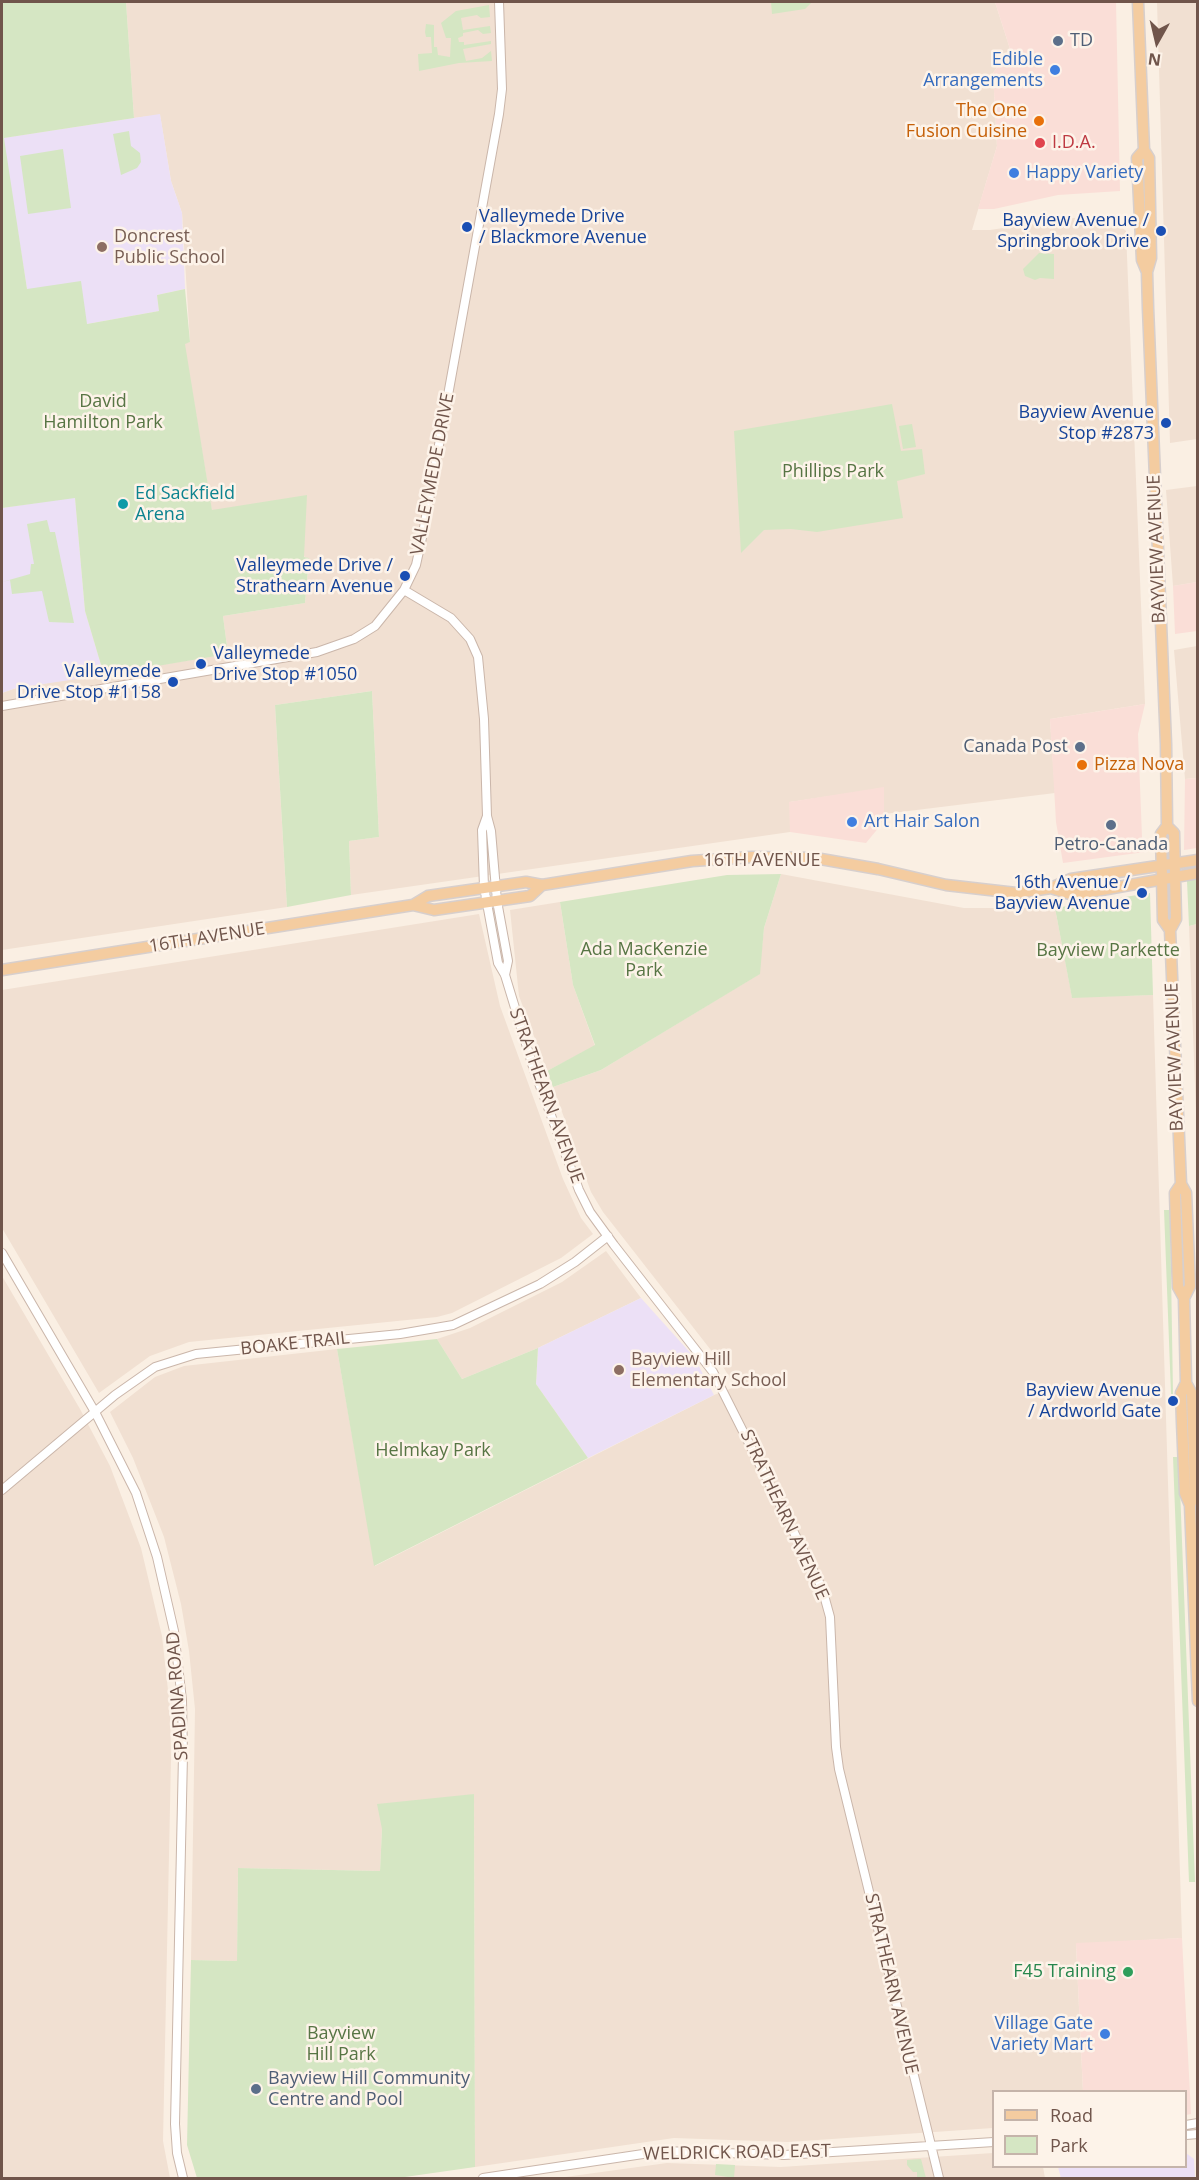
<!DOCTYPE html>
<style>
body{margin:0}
#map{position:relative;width:1199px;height:2180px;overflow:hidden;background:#faefe3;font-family:"Open Sans",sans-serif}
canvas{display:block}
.frame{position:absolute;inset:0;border:3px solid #70554b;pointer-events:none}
.legend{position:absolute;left:992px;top:2090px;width:195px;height:78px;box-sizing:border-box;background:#fdf3e9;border:2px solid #c5b4aa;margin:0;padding:8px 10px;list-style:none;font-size:18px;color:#70554b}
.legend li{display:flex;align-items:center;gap:12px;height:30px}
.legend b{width:30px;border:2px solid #c5b4aa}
.north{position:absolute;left:1127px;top:12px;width:60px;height:60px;-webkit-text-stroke:4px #fdf3e9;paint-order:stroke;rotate:188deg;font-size:16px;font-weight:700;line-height:24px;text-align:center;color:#70554b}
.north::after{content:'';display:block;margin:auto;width:21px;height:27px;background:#70554b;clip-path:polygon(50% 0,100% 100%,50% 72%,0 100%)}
</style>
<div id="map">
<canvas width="1199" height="2180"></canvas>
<div class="frame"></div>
<ul class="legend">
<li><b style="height:8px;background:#f4cca0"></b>Road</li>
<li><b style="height:16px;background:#d5e6c3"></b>Park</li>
</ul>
<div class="north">N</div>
</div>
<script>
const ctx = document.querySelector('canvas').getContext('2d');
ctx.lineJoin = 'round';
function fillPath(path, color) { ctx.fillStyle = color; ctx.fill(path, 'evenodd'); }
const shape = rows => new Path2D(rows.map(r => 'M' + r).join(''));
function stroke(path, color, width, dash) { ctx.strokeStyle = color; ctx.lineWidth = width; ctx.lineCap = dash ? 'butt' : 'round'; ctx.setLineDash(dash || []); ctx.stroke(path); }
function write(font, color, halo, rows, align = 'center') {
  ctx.font = font + ' "Open Sans",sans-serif'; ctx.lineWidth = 5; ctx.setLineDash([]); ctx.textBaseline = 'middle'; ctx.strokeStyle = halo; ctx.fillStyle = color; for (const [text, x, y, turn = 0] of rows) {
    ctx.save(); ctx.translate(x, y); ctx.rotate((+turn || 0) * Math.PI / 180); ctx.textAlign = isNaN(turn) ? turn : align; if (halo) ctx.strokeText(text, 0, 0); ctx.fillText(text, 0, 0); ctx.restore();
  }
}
fillPath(shape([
 [126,2,995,2,1010,49,993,73,997,146,972,230,990,230,1070,218,1110,217,1126,231,1145,704,1050,719,1055,793,884,814,884,788,790,802,790,832,351,895,349,841,379,837,372,691,275,705,287,907,2,950,2,693,16,688,228,654,223,616,305,603,309,559,212,511,184,343,190,342,182,213,171,181,160,115,134,118],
 [1157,2,1198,2,1197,439,1170,443],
 [1197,486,1197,582,1173,586,1166,490],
 [1197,646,1197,778,1185,779,1174,650],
 [781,874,964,908,1055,908,1072,997,1153,995,1182,1938,1076,1944,1083,2091,994,2092,993,2128,788,2142,674,2138,475,2167,474,1794,382,1829,380,1871,238,1868,237,1961,191,1960,195,1709,189,1651,181,1604,164,1537,133,1458,110,1412,155,1377,184,1366,337,1349,375,1566,714,1395,735,1387,721,1363,603,1212,591,1192,553,1087,601,1070,759,974,764,928],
 [560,902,573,985,595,1046,547,1071,519,996,510,910],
 [479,914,500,1006,563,1179,581,1218,593,1234,561,1258,452,1313,437,1317,189,1342,150,1356,99,1393,2,1228,2,990],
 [1197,924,1198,924,1197,1139,1189,926],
 [606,1251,641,1298,538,1348,462,1379,437,1339,470,1328,562,1282],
 [2,1276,80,1409,110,1466,141,1548,162,1636,170,1708,171,1759,163,2141,170,2178,2,2178],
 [993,2153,994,2166,1043,2167,1045,2178,558,2178,667,2163,781,2167]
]), '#f1e0d2');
fillPath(shape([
 [995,2,1116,2,1120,191,1058,195,994,209,978,209,997,146,993,73,1010,49],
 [1197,582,1197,631,1175,634,1173,586],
 [1145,704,1138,734,1142,837,1145,852,1063,863,1056,822,1050,719],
 [1197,778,1197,848,1184,850,1185,779],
 [884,787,884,814,880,826,866,843,790,832,789,802],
 [1182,1938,1191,2114,1186,2115,1186,2092,1083,2091,1076,1943]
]), '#faded7');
fillPath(shape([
 [160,114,171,181,182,213,185,289,157,295,159,311,87,324,27,289,3,138],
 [75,497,85,611,104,675,16,688,2,693,2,508],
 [641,1298,694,1357,714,1395,588,1458,536,1384,538,1348],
 [1186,2153,1194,2159,1195,2178,1061,2178,1058,2167,1186,2166]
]), '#ece0f6');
fillPath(shape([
 [2,2,126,2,134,118,4,138,27,289,81,281,87,324,159,311,157,295,185,289,190,342,185,344,212,510,307,495,304,557,309,558,305,603,223,616,228,654,104,675,85,611,75,498,2,508],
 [771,2,812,2,805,9,772,14],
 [489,5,490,17,481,18,477,15,461,18,463,30,490,26,491,33,483,34,478,30,463,33,463,36,458,38,459,42,464,42,464,45,491,41,491,44,463,49,466,61,482,58,491,51,492,61,459,63,419,71,418,54,432,53,431,37,426,37,425,32,426,24,434,25,434,47,437,47,438,55,450,57,451,38,446,38,441,23,456,11],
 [129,131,131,146,140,153,141,162,137,168,121,175,113,134],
 [63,149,71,208,28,214,20,156],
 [1039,253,1054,254,1054,279,1040,278,1035,280,1025,276,1023,269],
 [892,404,901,451,922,449,925,474,897,481,903,518,817,532,791,529,764,530,741,553,734,431],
 [912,424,916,447,903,449,899,426],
 [47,520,50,532,55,532,74,623,49,622,42,591,12,594,10,580,2,582,30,574,31,564,34,564,27,524],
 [372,691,379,837,349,841,351,895,287,907,275,705],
 [781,874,764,928,760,974,601,1070,553,1087,547,1071,595,1045,573,985,560,902,727,875],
 [1197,878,1197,924,1189,926,1187,881],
 [1150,893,1153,995,1072,998,1055,908],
 [1164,1210,1170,1210,1173,1394,1171,1394],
 [437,1339,462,1379,538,1348,536,1384,588,1458,374,1566,337,1349],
 [1173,1457,1178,1457,1179,1462,1195,1882,1189,1882],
 [474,1794,475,2167,398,2178,197,2178,187,2145,191,1960,237,1961,238,1868,380,1871,382,1829,377,1804],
 [921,2159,926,2178,917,2178,917,2172,913,2172,907,2165,907,2160],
 [716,2164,735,2165,734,2178,715,2175]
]), '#d5e6c3');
const minor = shape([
 [404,590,451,618,470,639,478,657,484,719,487,816,491,831,497,901,508,961,505,975],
 [2,706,317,652,354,639,375,626,404,590,416,565,423,533,499,114,502,89,499,2],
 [487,816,482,830,484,887,498,963,505,975,534,1070,579,1190,590,1212,614,1245,713,1372,822,1588,830,1617,836,1747,839,1769,939,2178],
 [2,1253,95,1412,136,1493,157,1557,174,1631,182,1700,183,1755,175,2124,177,2153,183,2178],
 [2,1490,115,1395,155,1367,196,1354,400,1334,453,1325,540,1284,575,1262,608,1236],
 [1186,2125,1198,2123],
 [1186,2135,1198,2134],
 [483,2178,663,2151,784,2155,994,2142]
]);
const major = shape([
 [1138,2,1144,150,1149,158,1151,258,1147,272,1148,308,1166,744,1167,826,1161,834,1163,920,1170,930],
 [1144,150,1137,158,1142,260,1147,272],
 [1167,826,1174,833,1176,919,1170,930,1181,1184,1186,1193,1190,1286,1184,1298],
 [1051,888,1073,895,1198,873],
 [413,905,434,910,530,896,542,885],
 [2,970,413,905,428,896,526,882,542,885,692,861,752,857,815,858,878,869,946,885,1016,893,1051,888,1071,879,1198,860],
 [1181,1184,1175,1193,1178,1287,1184,1298,1186,1383,1192,1394,1195,1493,1190,1505],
 [1186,1383,1181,1393,1182,1422,1185,1493,1190,1505,1198,1701]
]);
stroke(minor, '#cab6aa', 10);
stroke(major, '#d7cfcd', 13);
stroke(minor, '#fff', 8);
stroke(major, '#f4cca0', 10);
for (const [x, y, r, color] of [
 [1058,41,6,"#5c6f8a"],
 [1055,70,6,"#3f7fe0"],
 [1039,121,6,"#e8710a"],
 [1040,143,6,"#e0444e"],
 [1014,173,6,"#3f7fe0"],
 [467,227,6,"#1a4fb4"],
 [1161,231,6,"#1a4fb4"],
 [102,247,6,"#8d6e63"],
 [1166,423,6,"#1a4fb4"],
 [123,504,6,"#0f9aa8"],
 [405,576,6,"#1a4fb4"],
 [201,664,6,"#1a4fb4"],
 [173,682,6,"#1a4fb4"],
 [1080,747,6,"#5c6f8a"],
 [1082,765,6,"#e8710a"],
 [852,822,6,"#3f7fe0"],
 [1111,825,6,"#5c6f8a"],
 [1142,893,6,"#1a4fb4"],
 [619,1370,6,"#8d6e63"],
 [1173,1401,6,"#1a4fb4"],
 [1128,1972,6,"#2e9e5b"],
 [1105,2034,6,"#3f7fe0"],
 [256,2089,6,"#5c6f8a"]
]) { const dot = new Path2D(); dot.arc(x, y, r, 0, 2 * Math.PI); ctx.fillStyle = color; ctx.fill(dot); stroke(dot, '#fdf3e9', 2); }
write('18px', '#4e5e75', '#fdf3e9', [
 ["TD",1070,41],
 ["Canada Post",1068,747,"right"],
 ["Petro-Canada",1111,845,"center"],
 ["Bayview Hill Community",268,2079],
 ["Centre and Pool",268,2100]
], 'left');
write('18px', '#366cbe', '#fdf3e9', [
 ["Edible",1043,60],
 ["Arrangements",1043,81],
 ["Happy Variety",1026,173,"left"],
 ["Art Hair Salon",864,822,"left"],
 ["Village Gate",1093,2024],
 ["Variety Mart",1093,2045]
], 'right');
write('18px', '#c56008', '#fdf3e9', [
 ["The One",1027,111],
 ["Fusion Cuisine",1027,132],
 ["Pizza Nova",1094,765,"left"]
], 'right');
write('18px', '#be3a42', '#fdf3e9', [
 ["I.D.A.",1052,143]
], 'left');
write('18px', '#164399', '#fdf3e9', [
 ["Valleymede Drive",479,217,"left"],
 ["/ Blackmore Avenue",479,238,"left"],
 ["Bayview Avenue /",1149,221],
 ["Springbrook Drive",1149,242],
 ["Bayview Avenue",1154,413],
 ["Stop #2873",1154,434],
 ["Valleymede Drive /",393,566],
 ["Strathearn Avenue",393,587],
 ["Valleymede",213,654,"left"],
 ["Drive Stop #1050",213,675,"left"],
 ["Valleymede",161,672],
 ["Drive Stop #1158",161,693],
 ["16th Avenue /",1130,883],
 ["Bayview Avenue",1130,904],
 ["Bayview Avenue",1161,1391],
 ["/ Ardworld Gate",1161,1412]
], 'right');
write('18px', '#785e54', '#fdf3e9', [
 ["Doncrest",114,237],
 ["Public School",114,258],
 ["Bayview Hill",631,1360],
 ["Elementary School",631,1381]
], 'left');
write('18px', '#577544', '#fdf3e9', [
 ["David",103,402],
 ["Hamilton Park",103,423],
 ["Phillips Park",833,472],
 ["Ada MacKenzie",644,950],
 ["Park",644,971],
 ["Bayview Parkette",1108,951],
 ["Helmkay Park",433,1451],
 ["Bayview",341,2034],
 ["Hill Park",341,2055]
]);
write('18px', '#70554b', '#fdf3e9', [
 ["VALLEYMEDE DRIVE",433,474,-79],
 ["BAYVIEW AVENUE",1157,549,-92],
 ["16TH AVENUE",762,861],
 ["16TH AVENUE",207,938,-9],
 ["BAYVIEW AVENUE",1175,1057,-92],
 ["STRATHEARN AVENUE",546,1096,70],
 ["BOAKE TRAIL",295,1344,-6],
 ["STRATHEARN AVENUE",784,1515,65],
 ["SPADINA ROAD",178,1696,-94],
 ["STRATHEARN AVENUE",891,1984,77],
 ["WELDRICK ROAD EAST",737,2153,-1]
]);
write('18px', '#0d838f', '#fdf3e9', [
 ["Ed Sackfield",135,494],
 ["Arena",135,515]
], 'left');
write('18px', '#27864d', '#fdf3e9', [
 ["F45 Training",1116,1972]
], 'right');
</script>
